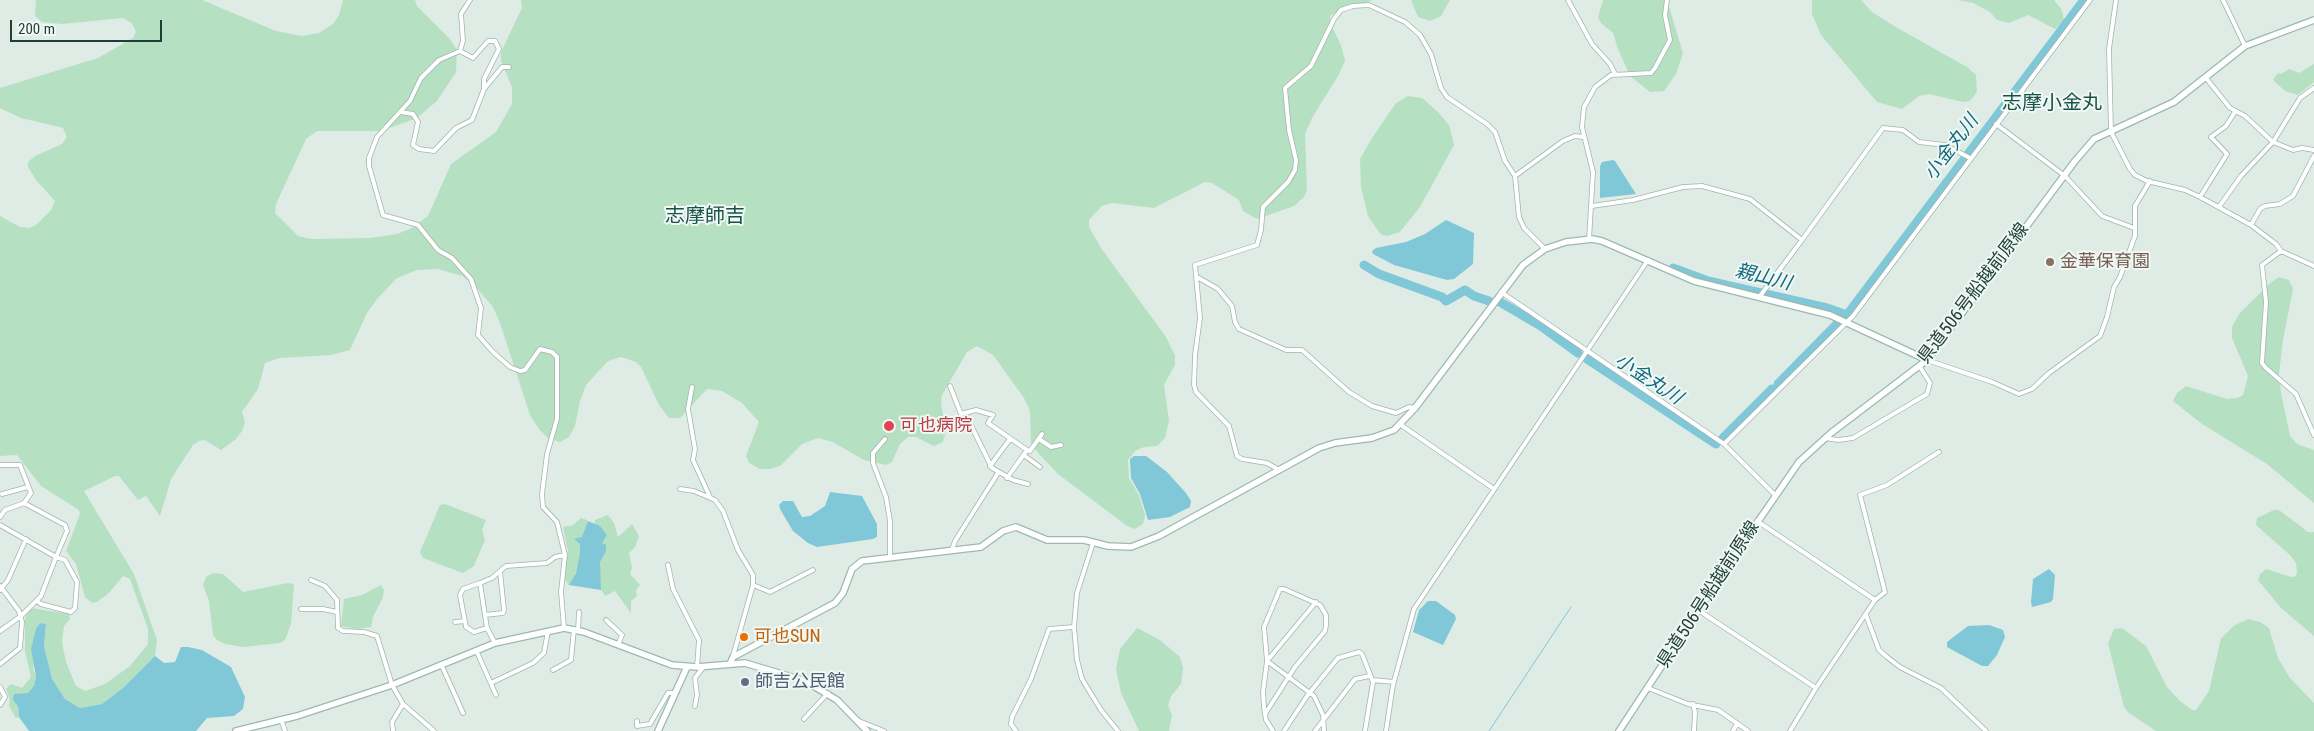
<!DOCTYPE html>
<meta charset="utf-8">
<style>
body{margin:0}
#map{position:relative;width:2314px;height:731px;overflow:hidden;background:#dfece6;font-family:"Roboto Condensed",sans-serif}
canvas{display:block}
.scale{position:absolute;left:10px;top:20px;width:152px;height:22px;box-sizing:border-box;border:2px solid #1e3e36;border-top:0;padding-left:6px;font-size:15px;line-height:18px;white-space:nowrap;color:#1e3e36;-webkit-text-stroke:4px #eff8f4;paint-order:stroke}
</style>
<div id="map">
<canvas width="2314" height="731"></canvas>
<div class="scale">200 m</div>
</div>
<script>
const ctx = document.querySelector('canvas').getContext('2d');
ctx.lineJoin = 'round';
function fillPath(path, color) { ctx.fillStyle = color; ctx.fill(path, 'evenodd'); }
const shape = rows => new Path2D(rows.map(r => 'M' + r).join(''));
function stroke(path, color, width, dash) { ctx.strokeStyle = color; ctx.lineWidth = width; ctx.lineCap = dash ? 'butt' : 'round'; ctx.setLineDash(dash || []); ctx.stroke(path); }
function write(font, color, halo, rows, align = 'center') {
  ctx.font = font + ' "Roboto Condensed","Noto Sans JP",sans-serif'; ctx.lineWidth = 4; ctx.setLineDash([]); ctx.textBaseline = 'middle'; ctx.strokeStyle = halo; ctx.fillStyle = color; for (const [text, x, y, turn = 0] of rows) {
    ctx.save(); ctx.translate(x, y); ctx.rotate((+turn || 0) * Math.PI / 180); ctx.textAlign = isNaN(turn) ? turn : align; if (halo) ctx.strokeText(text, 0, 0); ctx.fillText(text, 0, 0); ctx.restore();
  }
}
fillPath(shape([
 [36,0,202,0,276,31,302,36,319,33,333,24,339,15,343,0,415,0,417,6,450,39,457,50,456,72,437,101,417,118,381,131,317,131,306,139,276,204,275,213,298,236,311,239,370,238,397,234,410,229,428,216,451,164,496,132,512,104,512,87,501,61,501,52,522,8,521,0,1372,0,1353,9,1341,9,1330,16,1331,25,1341,45,1345,61,1338,76,1312,118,1305,134,1307,190,1304,197,1294,206,1257,219,1243,211,1239,200,1212,183,1205,182,1154,208,1112,203,1102,206,1089,220,1089,227,1101,248,1166,337,1175,356,1175,365,1164,385,1169,421,1165,438,1157,446,1144,447,1135,451,1128,460,1129,478,1139,495,1145,515,1143,524,1135,529,1127,526,1058,474,1038,453,1031,444,1030,411,1024,398,993,355,977,346,967,352,942,395,941,404,946,431,943,442,934,446,916,437,908,437,900,444,892,462,886,465,864,460,833,442,818,438,802,444,780,466,770,469,760,469,749,463,746,456,759,422,742,403,722,391,707,389,680,418,669,418,659,405,641,367,636,362,621,357,608,361,586,385,580,401,575,426,569,437,560,442,548,438,539,429,530,415,500,323,493,307,474,285,462,276,438,269,417,270,397,278,378,298,367,313,350,350,331,355,279,358,265,363,258,389,242,412,245,422,242,431,236,439,221,450,205,440,199,441,193,445,171,479,160,516,146,496,138,500,119,476,115,476,84,491,134,574,157,640,155,656,123,688,102,704,80,708,65,699,52,679,44,646,46,624,40,623,33,669,36,677,34,687,18,706,19,717,16,718,9,706,10,700,6,689,11,684,22,688,31,677,25,651,25,618,31,608,69,614,70,619,64,626,62,643,66,662,76,686,85,691,105,684,130,666,148,644,148,629,130,579,123,576,109,593,97,602,92,603,85,597,76,564,66,551,80,514,79,510,41,486,17,455,0,456,0,216,20,227,29,228,36,225,51,210,55,201,36,180,28,167,28,162,35,156,62,144,67,137,63,128,21,118,0,108,0,88,98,58,133,38,136,32,132,23,123,18,62,24,42,22,35,16],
 [1411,0,1450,0,1441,16,1430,21,1418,17],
 [1603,0,1667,0,1683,53,1676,74,1664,91,1650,92,1630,76,1618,49,1613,33,1601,23,1598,17],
 [1812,0,1861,0,1872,12,1894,26,1967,67,1976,75,1977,92,1970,101,1963,102,1929,94,1919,96,1902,109,1877,102,1821,35,1812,14],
 [1957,0,2054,0,2062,10,2064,21,2055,29,2028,15,2009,23,1997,20,1990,12,1973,3],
 [2314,64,2314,82,2298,95,2285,91,2273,80,2278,73,2281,74,2289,69,2299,73],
 [1408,96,1422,98,1438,112,1449,125,1454,145,1420,207,1400,232,1388,236,1382,235,1378,231,1368,216,1361,187,1360,159,1372,138,1396,103],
 [2279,277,2289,280,2293,289,2283,340,2279,374,2281,393,2290,436,2297,444,2314,450,2314,503,2267,464,2202,424,2173,401,2177,393,2186,386,2227,399,2237,398,2243,395,2248,376,2232,338,2232,327,2239,314,2269,284],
 [445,504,486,520,482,530,485,540,474,566,463,573,423,558,420,552,440,505],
 [2274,510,2279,510,2308,532,2314,532,2314,636,2281,608,2258,580,2260,574,2266,569,2291,577,2296,576,2297,572,2296,563,2291,556,2256,525,2257,518],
 [608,515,614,523,618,537,632,524,639,536,635,547,629,553,632,568,630,574,640,585,636,590,637,596,631,601,631,613,615,591,605,596,598,585,594,526,595,520],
 [581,518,587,520,588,524,582,544,582,554,572,583,569,586,564,577,568,551,563,527,573,525],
 [213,573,223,574,243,592,288,583,294,584,291,624,285,640,280,643,243,647,225,644,217,640,213,635,209,601,203,585,206,577],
 [381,585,384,590,383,597,373,617,371,627,357,629,341,626,344,599,362,595],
 [2249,619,2260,622,2269,628,2278,658,2290,678,2314,703,2314,731,2156,731,2129,713,2124,707,2108,643,2114,629,2122,628,2146,646,2167,687,2180,701,2192,710,2196,710,2209,691,2221,638,2235,625],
 [1137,628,1160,640,1180,657,1183,668,1181,684,1171,696,1168,705,1172,716,1169,731,1139,731,1121,693,1116,669,1120,649]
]), '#b5e0c2');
fillPath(shape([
 [1613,160,1615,161,1636,194,1600,198,1600,166,1602,162],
 [1446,220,1474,233,1473,264,1454,279,1447,280,1394,265,1373,254,1372,251,1376,248,1406,242,1425,234],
 [1134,456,1146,456,1167,472,1186,493,1191,501,1190,507,1170,517,1148,520,1140,494,1131,478,1130,459],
 [830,492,862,496,877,524,877,537,873,539,817,547,808,543,793,531,780,509,779,505,783,501,793,501,802,517,810,516,825,506],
 [588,521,600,526,607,535,602,543,606,545,606,551,600,562,601,590,569,585,576,573,580,553,580,544,574,539,582,537],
 [2049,569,2055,575,2053,599,2051,602,2032,607,2031,602,2033,579],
 [1428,601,1436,601,1455,615,1456,619,1443,645,1413,632,1419,610],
 [40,623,46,624,44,646,52,679,65,699,80,708,102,704,123,688,155,656,164,663,175,662,181,647,188,647,202,650,231,667,245,697,243,709,234,716,207,718,196,731,29,731,19,717,18,706,13,700,14,694,28,693,34,686,36,677,31,649,36,629],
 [1989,625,2003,630,2005,637,1997,655,1988,666,1982,666,1947,647,1947,642,1968,626]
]), '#80c7d8');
stroke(shape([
 [1489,731,1571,607]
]), '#80c7d8', 1);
stroke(shape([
 [1364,265,1379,274,1442,297,1446,301,1465,290,1474,296,1489,301],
 [1673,268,1708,281,1827,308,1847,315,2084,0],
 [1500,302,1541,326,1578,353],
 [1587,359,1716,444],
 [1778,384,1838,323],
 [1723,438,1772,389]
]), '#80c7d8', 9);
const street = shape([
 [470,0,461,14,463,41,460,51,439,60,421,78,410,101,377,137,369,158,369,166,383,215,418,225,438,250,452,258,471,279,481,308,478,335,493,352,510,367,520,371,525,370,540,349,552,352,557,357,557,419,547,454,542,494,543,507,557,522,565,555,561,592,564,628],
 [1568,0,1592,44,1610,64,1615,74],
 [2116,0,2109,49,2111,132,2130,169,2135,175,2147,181,2185,190,2200,197,2251,225,2276,244,2281,251,2314,266],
 [2223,0,2245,46],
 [460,51,473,58,488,41,495,41,499,49,484,79,484,89],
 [2206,78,2230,108,2245,116,2273,142,2293,150,2302,148,2314,150],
 [401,112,413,114,418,122,413,145,419,149,434,151,456,128,472,120,484,89,502,67,509,67],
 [1996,124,2065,176,2102,216,2134,228],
 [1515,176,1563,141,1575,136,1583,137],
 [2200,197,2227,154,2211,137,2226,126,2235,112],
 [1592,206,1633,200,1683,187,1702,186,1750,199,1802,240,1883,128,1903,130,1919,142,1945,145,1970,158],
 [2219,207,2241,176,2273,142,2300,98,2314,88],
 [2251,225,2260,209,2265,206,2280,204,2293,196,2314,156],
 [1589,240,1593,172,1582,127,1584,107,1595,87,1611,75,1651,73,1655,68,1670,40,1665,15,1667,0],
 [2281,251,2262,265,2266,302,2262,363,2266,368,2296,394,2314,435],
 [1197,277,1218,289,1232,306,1235,322,1239,329,1286,350,1302,350,1349,392,1372,406,1396,413,1409,407,1415,408],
 [1501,292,1724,444,1775,495],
 [1760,296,1802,240],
 [1927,360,1992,382,2019,394,2032,389,2049,373,2100,336,2107,317,2114,287,2120,277,2135,236,2135,206,2150,181],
 [950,386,961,414,976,410,993,415,988,423,1027,450,1007,478],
 [692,387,688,409,695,449,693,460,710,497],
 [965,413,992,468,1013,480,1028,484],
 [1401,425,1494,489],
 [1825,438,1838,440,1853,438,1927,394,1930,383,1920,367],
 [885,439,873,453,873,463,886,497,890,521,890,556],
 [1039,439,1051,447,1061,445],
 [1724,444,1853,316,2090,0],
 [1027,450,1030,451,1042,434],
 [1025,456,1040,467],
 [990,466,1010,439],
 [1279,470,1267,463,1242,459,1237,456,1229,426,1196,392,1194,385,1195,355,1200,318,1195,265,1257,245,1261,230,1263,207,1288,182,1295,170,1296,160,1289,130,1285,88,1311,66,1334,19,1341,10,1353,6,1369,5,1405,22,1420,35,1431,54,1441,88,1447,97,1487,124,1495,132,1505,161,1515,176,1519,217,1524,228,1545,249],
 [680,489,694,491,715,500,723,511,738,550,753,575,753,585,733,656],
 [2,494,28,487],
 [24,503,65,525,67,531,56,557,65,560,77,582,75,608,71,612,41,604,37,601],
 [0,517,5,510,24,503,31,493,20,465,0,465],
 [1757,521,1875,600],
 [0,525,56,557,41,596,21,616,0,631],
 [1093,543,1077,593,1074,627,1077,660,1082,679,1101,710,1118,731],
 [952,550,955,541,998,473],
 [668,565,673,589,699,640,697,667],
 [311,580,325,586,337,600,338,628,343,631,364,632,377,636,392,685,403,704,434,731],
 [480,583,463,589,460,595,466,627,474,632,487,628],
 [753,585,770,592,813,570],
 [0,586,19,611,22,622,20,648,0,664],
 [0,590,8,580,26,539],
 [301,609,323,609,337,612],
 [1698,610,1816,688,1875,600,1885,592,1860,495,1887,485,1939,452],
 [485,615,503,613,504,610,500,571],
 [1866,615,1879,650,1887,657,1900,667,1941,688,1986,731],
 [606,620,622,635,618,645],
 [455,622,465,621],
 [578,630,579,612],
 [495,643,487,628,480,583,492,578,506,566,547,563,555,557,565,555],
 [476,650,496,695],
 [1267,661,1314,696,1323,715,1324,731],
 [1267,661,1316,602],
 [441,664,463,713],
 [553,670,571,660,574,629],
 [1372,680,1394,682],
 [491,683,533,663,544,653,548,631],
 [0,687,5,697,0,705],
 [1648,688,1688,704,1718,710,1748,731],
 [1693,704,1695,712,1694,731],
 [695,706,697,695,695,678,704,666],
 [1265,714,1295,667,1325,631,1326,625,1326,615,1320,605,1284,589,1280,589,1264,627,1267,661,1263,692,1264,708,1266,720,1273,731],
 [281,719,285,731],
 [804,719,828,693],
 [637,721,637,726,650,724,668,693,675,693],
 [859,721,884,731],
 [393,731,392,722,403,704],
 [1016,731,1011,724,1012,717,1031,679,1049,629,1074,627],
 [1284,731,1307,696,1338,658,1359,652,1362,654,1373,682,1365,731],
 [1315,731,1355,679,1370,676],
 [1386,731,1393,685,1414,609,1648,260],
 [1733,731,1737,724],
 [1790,731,1816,688]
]);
const secondary = shape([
 [730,664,733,657,835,603,843,593,852,569,862,561,981,547,1003,531,1016,527,1047,540,1084,540,1108,546,1131,547,1159,536,1319,448,1335,443,1372,438,1394,430,1415,408,1523,265,1545,249,1566,242,1592,239,1602,241,1694,281,1830,315,1927,360],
 [236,731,297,716,392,685,495,643,564,628,584,632,672,665,697,667,745,663,805,681,837,700,867,731],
 [658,731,687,667],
 [1619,731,1728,565,1799,462,1831,433,1927,360,2075,161,2094,139,2174,102,2245,46,2314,20]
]);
stroke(street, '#a1b4ae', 5.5);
stroke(secondary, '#9cb9af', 8);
stroke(street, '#fff', 4);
stroke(secondary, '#fff', 5.5);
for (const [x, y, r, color] of [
 [2050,262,5,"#8d6e63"],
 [889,426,6,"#e0444e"],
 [744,637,5,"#e8710a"],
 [745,682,5,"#5c6f8a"]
]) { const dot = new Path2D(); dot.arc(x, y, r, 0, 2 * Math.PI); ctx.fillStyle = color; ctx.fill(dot); stroke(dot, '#eff8f4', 2); }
write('18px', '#785e54', '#eff8f4', [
 ["金華保育園",2060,262]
], 'left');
write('18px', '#1e3e36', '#eff8f4', [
 ["県道506号船越前原線",1974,294,-53],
 ["県道506号船越前原線",1709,595,-57]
]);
write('18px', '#be3a42', '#eff8f4', [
 ["可也病院",900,426]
], 'left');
write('18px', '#c56008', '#eff8f4', [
 ["可也SUN",754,637]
], 'left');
write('18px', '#4e5e75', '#eff8f4', [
 ["師吉公民館",755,682]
], 'left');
write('italic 19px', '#126a80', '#eff8f4', [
 ["小金丸川",1952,148,-53],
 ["親山川",1763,278,14],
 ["小金丸川",1648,380,33]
]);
write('20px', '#185246', '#eff8f4', [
 ["志摩小金丸",2052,104],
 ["志摩師吉",705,217]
]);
</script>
